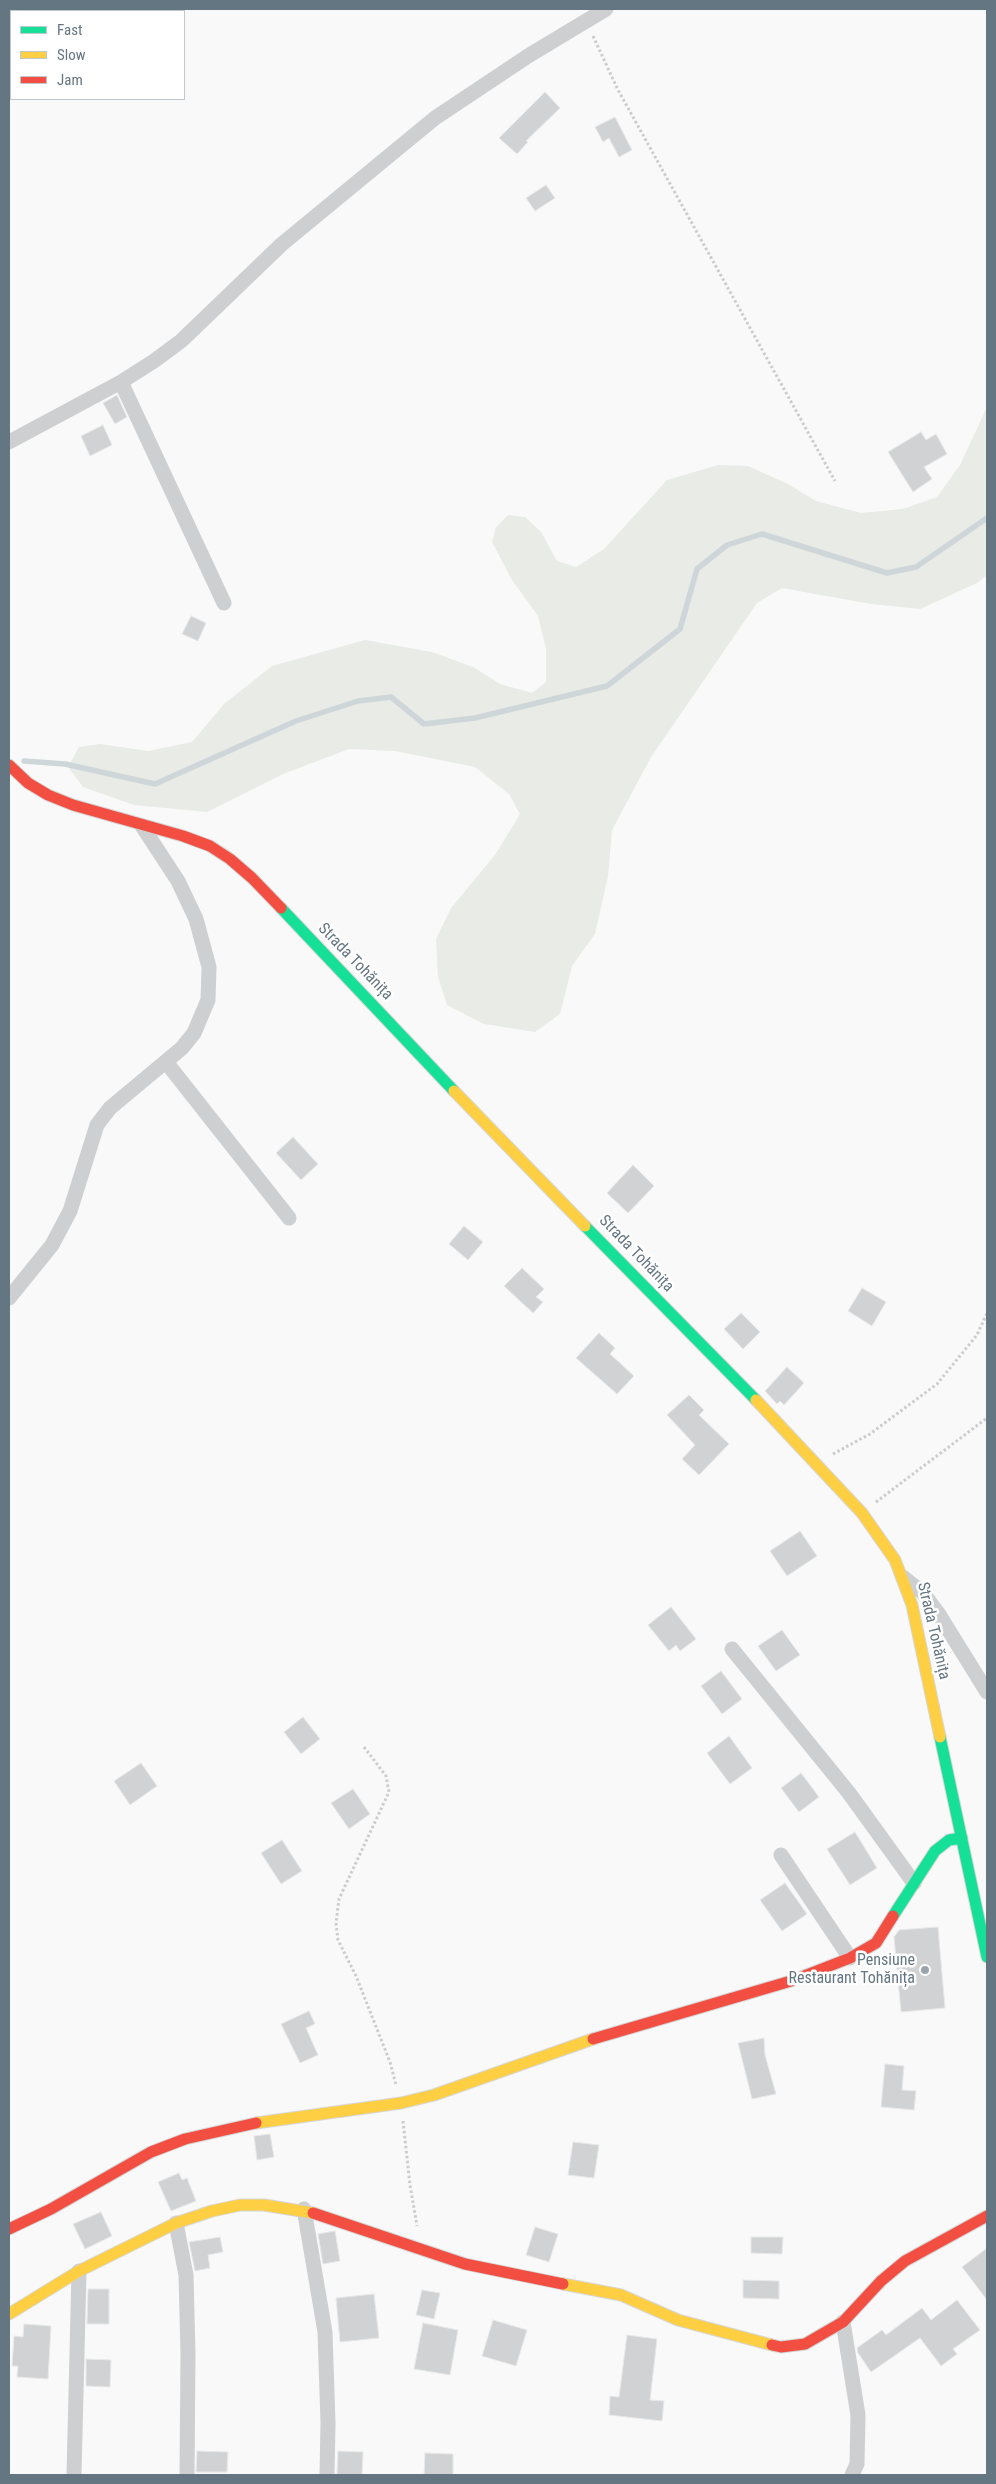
<!DOCTYPE html>
<meta charset="utf-8">
<style>
body{margin:0}
#map{position:relative;width:996px;height:2484px;overflow:hidden;background:#f9f9f9;font-family:"Roboto Condensed",sans-serif}
canvas{display:block}
.frame{position:absolute;inset:0;border:10px solid #657683;pointer-events:none}
.legend{position:absolute;left:10px;top:10px;width:175px;height:90px;box-sizing:border-box;background:#fff;border:1px solid #c1c8cd;margin:0;padding:6px 9px;list-style:none;font-size:15px;color:#657683}
.legend li{display:flex;align-items:center;gap:10px;height:25px}
.legend b{width:25px;border:1px solid #c1c8cd}
</style>
<div id="map">
<canvas width="996" height="2484"></canvas>
<div class="frame"></div>
<ul class="legend">
<li><b style="height:6px;background:#16e098"></b>Fast</li>
<li><b style="height:6px;background:#ffcf43"></b>Slow</li>
<li><b style="height:6px;background:#f24e42"></b>Jam</li>
</ul>
</div>
<script>
const ctx = document.querySelector('canvas').getContext('2d');
ctx.lineJoin = 'round';
function fillPath(path, color) { ctx.fillStyle = color; ctx.fill(path, 'evenodd'); }
const shape = rows => new Path2D(rows.map(r => 'M' + r).join(''));
function stroke(path, color, width, dash) { ctx.strokeStyle = color; ctx.lineWidth = width; ctx.lineCap = dash ? 'butt' : 'round'; ctx.setLineDash(dash || []); ctx.stroke(path); }
function write(font, color, halo, rows, align = 'center') {
  ctx.font = font + ' "Roboto Condensed",sans-serif'; ctx.lineWidth = 5; ctx.setLineDash([]); ctx.textBaseline = 'middle'; ctx.strokeStyle = halo; ctx.fillStyle = color; for (const [text, x, y, turn = 0] of rows) {
    ctx.save(); ctx.translate(x, y); ctx.rotate((+turn || 0) * Math.PI / 180); ctx.textAlign = isNaN(turn) ? turn : align; if (halo) ctx.strokeText(text, 0, 0); ctx.fillText(text, 0, 0); ctx.restore();
  }
}
fillPath(shape([
 [987,407,987,575,977,583,920,609,871,604,782,588,757,603,651,757,612,830,608,876,595,934,572,966,560,1014,535,1032,484,1024,447,1005,438,977,436,939,451,908,495,855,520,814,509,794,475,767,395,751,349,749,283,774,207,812,134,805,83,787,68,767,79,747,100,744,148,751,192,742,224,704,272,666,365,640,432,652,473,667,500,684,532,693,546,682,546,649,538,616,512,580,492,542,496,527,508,515,525,517,541,532,557,561,576,567,604,549,667,480,718,465,748,466,788,484,816,501,861,513,903,509,937,497,960,465]
]), '#e8ebe6');
stroke(shape([
 [24,761,65,764,155,784,296,721,358,701,391,697,424,724,475,718,607,686,680,629,697,569,727,545,762,534,887,573,916,567,987,518]
]), '#ced6d9', 5.5);
const building = shape([
 [545,92,560,108,526,141,528,142,517,154,499,138,545,92],
 [615,117,632,150,619,157,609,138,603,142,595,127,615,117],
 [546,185,555,198,535,211,526,198,546,185],
 [117,395,127,417,115,424,103,403,117,395],
 [103,425,112,445,90,456,81,436,103,425],
 [921,432,926,440,936,434,947,454,924,467,932,479,913,492,888,452,921,432],
 [191,616,206,623,198,641,182,634,191,616],
 [293,1137,318,1164,301,1180,276,1153,293,1137],
 [633,1165,654,1186,628,1213,607,1193,633,1165],
 [464,1226,483,1242,468,1260,449,1244,464,1226],
 [522,1268,544,1289,536,1297,543,1302,533,1313,504,1286,522,1268],
 [862,1288,886,1302,872,1326,848,1311,862,1288],
 [741,1313,760,1332,743,1349,724,1329,741,1313],
 [599,1333,615,1348,610,1354,634,1376,617,1394,576,1358,599,1333],
 [787,1367,804,1383,784,1405,780,1401,777,1404,765,1391,787,1367],
 [689,1395,704,1410,699,1415,729,1444,699,1475,682,1459,695,1445,667,1415,689,1395],
 [800,1531,817,1556,787,1576,770,1551,800,1531],
 [671,1607,696,1639,680,1651,676,1645,669,1651,648,1625,671,1607],
 [782,1630,800,1655,776,1671,758,1646,782,1630],
 [721,1671,742,1699,722,1714,701,1686,721,1671],
 [303,1717,320,1739,301,1754,284,1732,303,1717],
 [729,1736,752,1768,730,1784,707,1753,729,1736],
 [141,1763,157,1786,130,1805,114,1781,141,1763],
 [801,1773,819,1797,799,1812,781,1788,801,1773],
 [353,1789,370,1814,349,1829,331,1803,353,1789],
 [855,1832,877,1868,850,1885,827,1849,855,1832],
 [282,1840,302,1871,281,1884,261,1853,282,1840],
 [785,1883,807,1914,782,1931,760,1900,785,1883],
 [938,1927,945,2008,901,2012,894,1937,899,1930,938,1927],
 [309,2011,315,2024,306,2028,318,2055,300,2063,281,2024,309,2011],
 [764,2038,765,2055,776,2094,752,2099,738,2043,764,2038],
 [885,2064,904,2066,902,2090,916,2091,914,2110,881,2107,885,2064],
 [270,2134,274,2157,257,2160,254,2136,270,2134],
 [573,2142,599,2145,594,2178,568,2175,573,2142],
 [179,2173,182,2180,187,2178,196,2201,171,2211,158,2182,179,2173],
 [101,2212,112,2236,85,2249,73,2224,101,2212],
 [535,2227,558,2234,549,2262,526,2255,535,2227],
 [335,2231,340,2261,323,2264,318,2234,335,2231],
 [220,2237,223,2252,208,2255,210,2268,195,2271,189,2242,220,2237],
 [751,2237,783,2237,782,2254,751,2253,751,2237],
 [987,2248,987,2300,962,2267,987,2248],
 [743,2280,779,2281,779,2299,743,2298,743,2280],
 [88,2289,109,2289,109,2324,87,2324,88,2289],
 [422,2290,440,2293,434,2319,416,2315,422,2290],
 [374,2294,379,2338,340,2342,336,2298,374,2294],
 [957,2300,980,2330,953,2349,957,2354,941,2366,920,2338,871,2372,858,2353,857,2348,882,2330,886,2335,922,2308,931,2320,957,2300],
 [493,2320,527,2330,516,2366,482,2356,493,2320],
 [423,2323,458,2330,450,2375,414,2369,423,2323],
 [24,2324,51,2326,48,2379,17,2377,18,2366,12,2366,14,2336,23,2337,24,2324],
 [627,2335,657,2339,650,2400,664,2401,662,2421,609,2415,610,2396,619,2397,627,2335],
 [86,2359,111,2360,110,2387,86,2386,86,2359],
 [197,2451,228,2452,227,2472,196,2472,197,2451],
 [338,2451,363,2452,362,2475,337,2475,338,2451],
 [425,2453,453,2454,453,2475,424,2475,425,2453]
]);
fillPath(building, '#d0d2d3');
stroke(building, '#e8e8e8', 1);
const fast = shape([
 [281,908,454,1091],
 [585,1226,756,1400],
 [940,1737,987,1957],
 [893,1916,935,1851,949,1840,962,1838]
]);
const slow = shape([
 [454,1091,585,1226],
 [756,1400,862,1513,895,1560,912,1605,940,1737],
 [256,2123,401,2103,434,2095,593,2039],
 [563,2284,621,2295,678,2320,772,2345],
 [9,2314,79,2271,176,2223,212,2211,240,2205,264,2205,313,2213]
]);
const jam = shape([
 [9,765,28,783,48,795,73,805,183,836,210,846,230,859,252,878,281,908],
 [593,2039,791,1981,850,1958,876,1943,893,1916],
 [313,2213,465,2264,563,2284],
 [9,2229,51,2209,151,2152,185,2139,256,2123],
 [772,2345,781,2347,805,2344,843,2322,881,2281,905,2261,987,2216]
]);
stroke(fast, '#d5d6d7', 13);
stroke(slow, '#d5d6d7', 13);
stroke(jam, '#d5d6d7', 13);
stroke(shape([
 [593,36,618,90,835,481],
 [833,1454,870,1434,937,1384,977,1335,987,1313],
 [876,1502,987,1418],
 [364,1747,386,1776,389,1792,339,1899,336,1923,338,1940,356,1976,390,2062,396,2085],
 [403,2121,410,2185,417,2226]
]), '#cbcccd', 3, [2.5, 2.5]);
stroke(shape([
 [121,382,224,603],
 [9,442,121,382,154,361,181,341,282,244,435,118,528,56,606,9],
 [166,1062,289,1218],
 [9,1298,52,1245,70,1211,97,1125,110,1108,182,1048,194,1033,208,1000,209,967,196,919,178,881,142,826],
 [903,1577,923,1593,938,1613,987,1692],
 [732,1649,849,1793,914,1883],
 [781,1855,850,1958],
 [304,2209,325,2332,328,2423,327,2475],
 [176,2223,186,2275,188,2354,187,2475],
 [843,2322,858,2415,857,2464,852,2475],
 [74,2475,79,2271]
]), '#cecfd0', 15);
stroke(fast, '#16e098', 11);
stroke(slow, '#ffcf43', 11);
stroke(jam, '#f24e42', 11);
for (const [x, y, r, color] of [
 [925,1970,5,"#99a4ac"]
]) { const dot = new Path2D(); dot.arc(x, y, r, 0, 2 * Math.PI); ctx.fillStyle = color; ctx.fill(dot); stroke(dot, '#fff', 2); }
write('16px', '#657683', '#fff', [
 ["Strada Tohănița",355,962,46],
 ["Strada Tohănița",636,1254,46],
 ["Strada Tohănița",933,1631,77]
]);
write('16px', '#657683', '#fff', [
 ["Pensiune",915,1961],
 ["Restaurant Tohănița",915,1979]
], 'right');
</script>
